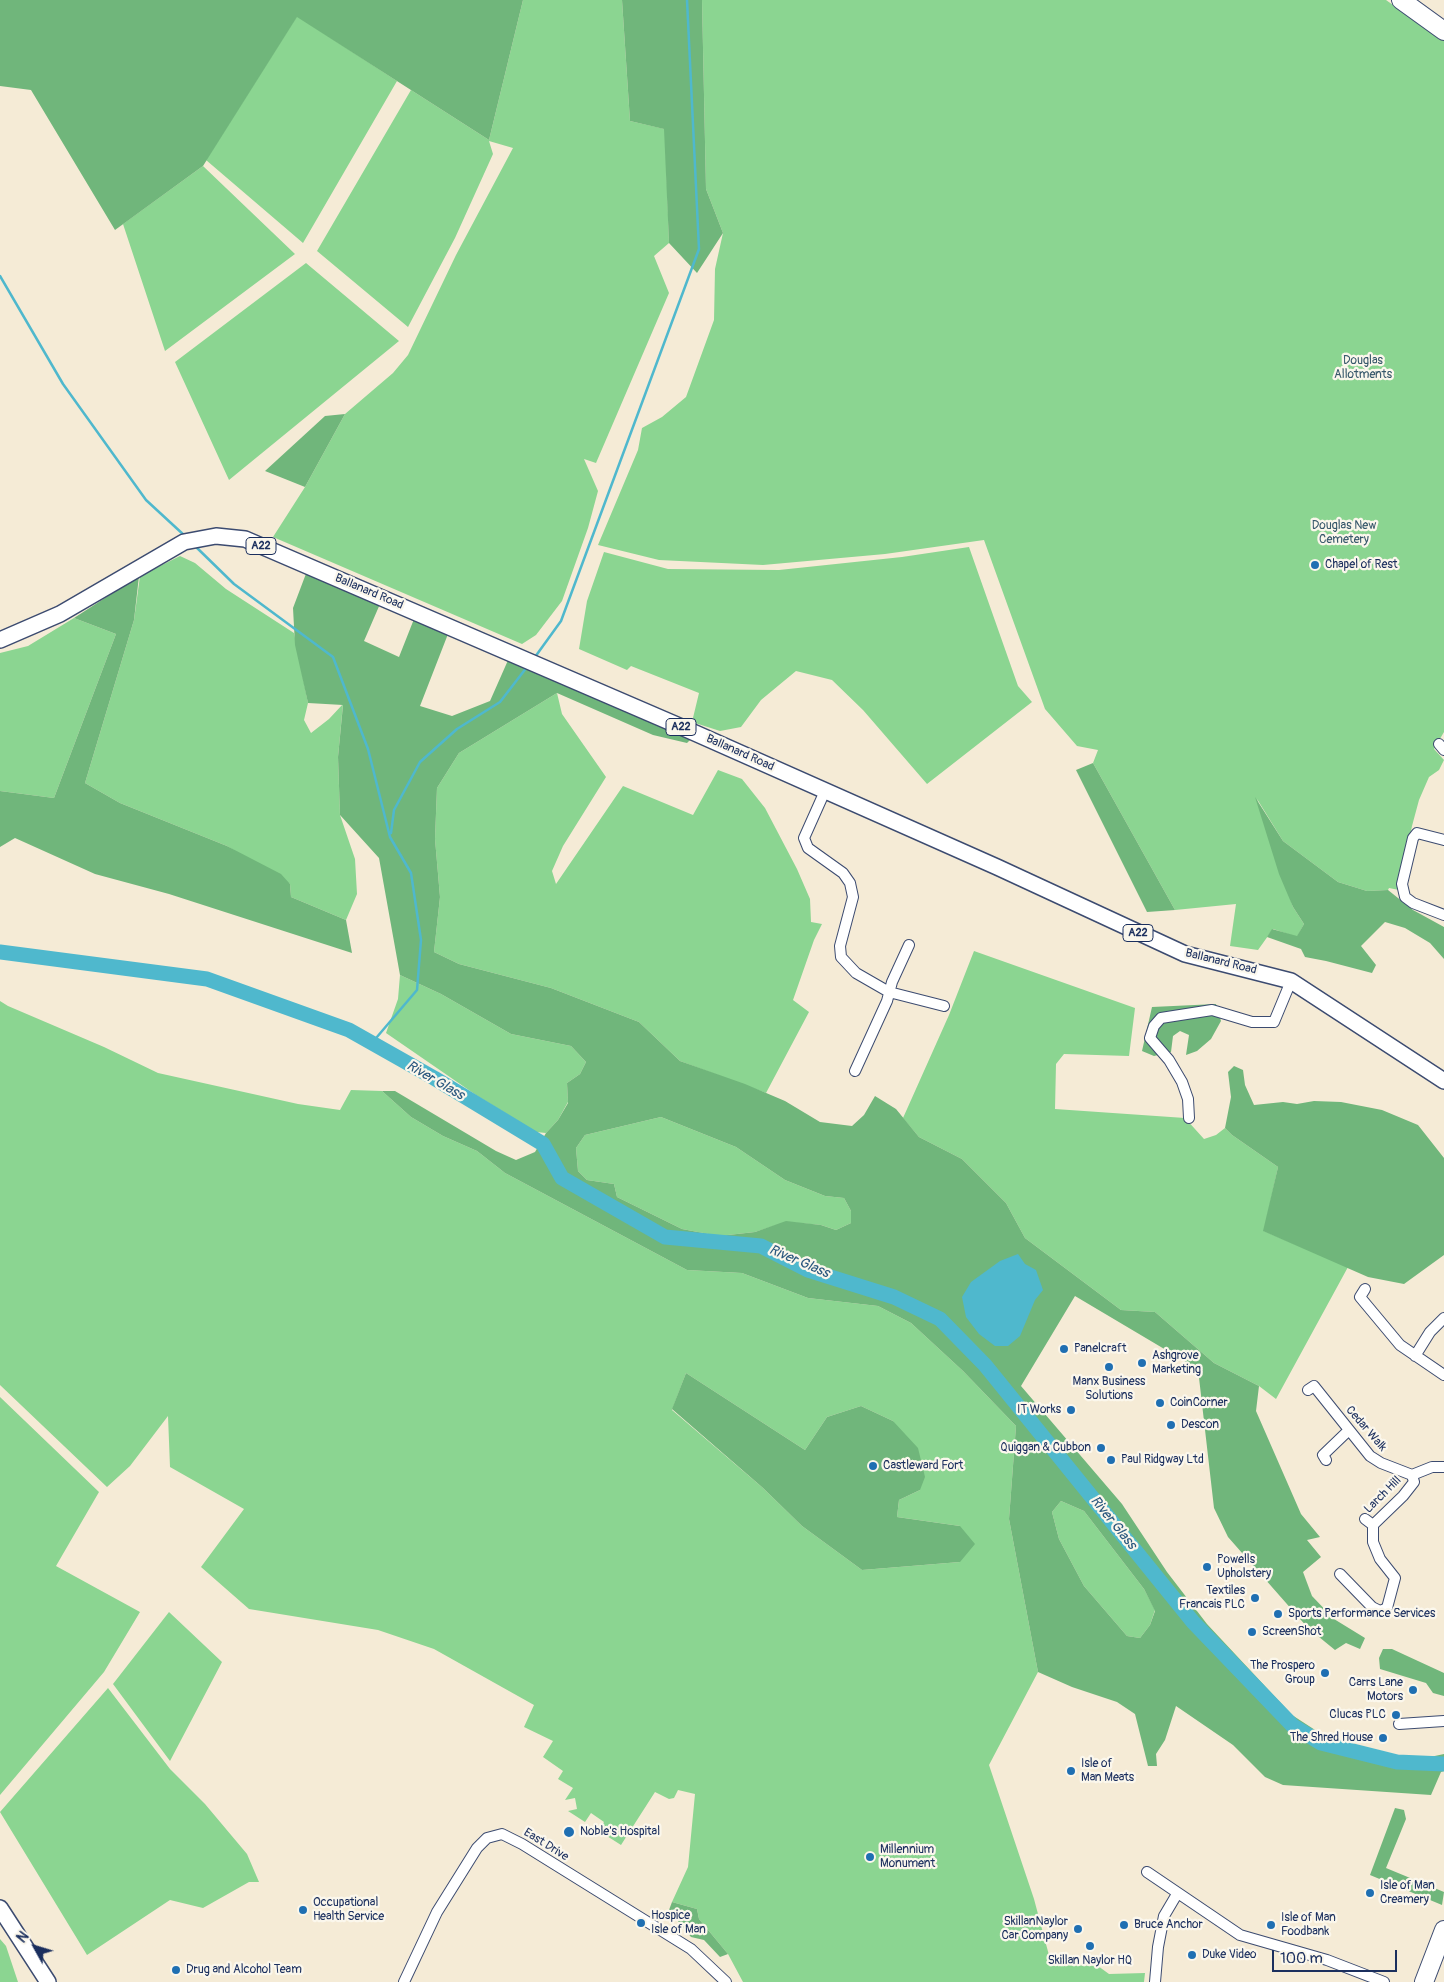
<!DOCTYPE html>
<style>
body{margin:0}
#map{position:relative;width:1444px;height:1982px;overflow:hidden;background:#f5ebd6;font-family:Pangolin,sans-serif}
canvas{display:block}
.north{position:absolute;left:10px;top:1922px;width:50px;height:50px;-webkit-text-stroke:4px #fbf7ec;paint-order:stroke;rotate:309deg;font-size:14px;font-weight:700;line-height:20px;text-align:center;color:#1b2f5e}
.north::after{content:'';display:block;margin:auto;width:18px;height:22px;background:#1b2f5e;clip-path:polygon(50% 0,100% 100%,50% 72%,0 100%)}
.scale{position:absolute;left:1272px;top:1950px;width:125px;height:22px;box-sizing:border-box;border:2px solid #1b2f5e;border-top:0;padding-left:6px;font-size:15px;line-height:18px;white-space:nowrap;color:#1b2f5e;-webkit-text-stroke:4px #fbf7ec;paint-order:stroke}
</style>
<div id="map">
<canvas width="1444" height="1982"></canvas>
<div class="north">N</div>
<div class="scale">100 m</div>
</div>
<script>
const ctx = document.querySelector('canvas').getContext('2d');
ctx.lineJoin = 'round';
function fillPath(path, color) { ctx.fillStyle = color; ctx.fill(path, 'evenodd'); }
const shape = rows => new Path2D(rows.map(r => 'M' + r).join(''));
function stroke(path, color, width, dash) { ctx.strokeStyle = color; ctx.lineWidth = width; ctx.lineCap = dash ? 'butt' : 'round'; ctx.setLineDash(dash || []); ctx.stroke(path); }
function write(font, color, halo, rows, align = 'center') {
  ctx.font = font + ' Pangolin,sans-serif'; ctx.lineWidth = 4.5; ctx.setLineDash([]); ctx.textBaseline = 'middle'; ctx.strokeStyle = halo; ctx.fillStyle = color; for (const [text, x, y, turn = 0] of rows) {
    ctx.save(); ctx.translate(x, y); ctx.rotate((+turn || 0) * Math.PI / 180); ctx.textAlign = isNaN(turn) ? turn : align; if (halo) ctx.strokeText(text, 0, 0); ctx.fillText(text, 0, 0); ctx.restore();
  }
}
fillPath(shape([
 [523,0,622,0,630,121,665,129,669,243,654,256,669,293,596,463,584,459,598,491,588,528,562,601,536,635,522,644,273,537,305,487,345,414,393,373,408,355,456,255,513,148,489,141,493,154,455,238,408,327,317,251,411,90,489,140],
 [702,0,1386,0,1407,15,1412,14,1444,38,1444,732,1434,749,1444,760,1439,770,1429,777,1419,800,1412,826,1399,890,1389,888,1388,890,1367,891,1338,882,1283,841,1257,799,1293,907,1304,924,1297,937,1273,929,1258,950,1230,946,1236,904,1175,910,1093,763,1098,750,1077,746,1045,709,984,540,885,554,763,565,659,560,598,545,638,450,642,428,662,417,686,397,714,320,715,269,723,233,706,189],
 [297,16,397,81,303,243,206,160],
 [203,166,295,254,165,351,123,224],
 [306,263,399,341,229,480,175,362],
 [969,547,1018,686,1032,702,927,784,863,710,832,680,796,671,761,700,741,727,720,731,692,722,699,693,631,666,627,670,579,649,587,601,604,552,668,569,779,570,902,557],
 [180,556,195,563,226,589,294,633,308,703,304,720,311,733,329,719,343,704,338,757,340,815,355,859,357,894,346,920,291,897,290,884,227,846,120,803,85,783,134,620,140,576],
 [74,618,116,634,54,798,0,791,0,653,28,646],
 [557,693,562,714,606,777,563,846,552,871,556,884,623,786,693,815,718,770,742,779,765,808,797,869,810,899,811,922,822,924,814,940,793,1000,809,1012,766,1093,680,1061,639,1022,551,988,459,964,434,952,440,897,435,839,437,788,459,753],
 [974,951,1135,1008,1129,1056,1064,1054,1056,1064,1055,1109,1185,1118,1204,1139,1216,1135,1225,1128,1232,1135,1278,1167,1264,1231,1348,1267,1276,1399,1259,1386,1214,1363,1155,1312,1121,1310,1025,1238,1006,1203,962,1159,919,1137,903,1118,949,1015],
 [400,975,441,994,511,1034,571,1046,586,1062,580,1074,567,1083,568,1102,558,1120,546,1133,536,1132,476,1095,386,1033,398,999],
 [0,1001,8,1006,104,1047,158,1073,298,1104,340,1110,351,1090,382,1091,411,1117,443,1136,477,1151,505,1173,687,1270,742,1273,808,1298,878,1306,911,1323,963,1371,1016,1426,1009,1519,1038,1672,989,1765,1034,1899,1050,1959,1065,1965,1098,1966,1109,1974,1145,1973,1144,1982,743,1982,728,1954,699,1919,697,1909,672,1902,688,1867,695,1794,678,1790,674,1798,669,1799,655,1792,621,1845,599,1831,604,1822,591,1813,585,1822,568,1811,577,1809,575,1798,565,1800,573,1788,558,1779,563,1771,543,1757,553,1741,524,1727,534,1705,434,1649,378,1630,249,1609,201,1567,244,1509,170,1467,168,1416,130,1466,107,1487,0,1385],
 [686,1373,805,1450,827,1417,861,1406,893,1421,920,1490,899,1500,897,1517,960,1526,960,1562,862,1570,802,1526,763,1488,672,1410],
 [661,1117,736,1147,785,1180,825,1196,844,1198,851,1211,851,1223,836,1230,821,1225,786,1222,755,1232,719,1236,682,1229,617,1197,614,1184,587,1180,578,1171,576,1148,585,1135],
 [0,1397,99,1492,56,1566,140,1612,104,1672,0,1795],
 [1061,1501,1084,1511,1144,1589,1155,1610,1150,1625,1140,1638,1127,1636,1084,1586,1059,1539,1052,1512],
 [169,1612,222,1662,170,1761,113,1684],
 [108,1688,170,1769,205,1804,247,1854,259,1882,249,1882,203,1908,170,1900,87,1955,0,1812],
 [0,1939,6,1946,18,1982,0,1982]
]), '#8bd591');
fillPath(shape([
 [0,0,523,0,489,140,297,17,203,166,115,230,31,90,0,86],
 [622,0,702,0,706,189,723,233,697,273,669,243,664,129,630,121],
 [345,414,305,487,265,471,325,416],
 [307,571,380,604,364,641,399,657,414,619,448,634,420,706,452,716,490,701,509,658,691,739,687,743,653,735,557,693,459,753,437,788,435,839,440,897,434,952,459,964,551,988,639,1022,680,1061,745,1084,785,1101,820,1122,852,1126,864,1115,875,1096,896,1109,919,1137,962,1159,1006,1203,1025,1238,1121,1310,1155,1312,1214,1363,1259,1386,1256,1411,1301,1514,1320,1537,1307,1540,1321,1557,1303,1572,1312,1596,1334,1619,1365,1638,1360,1649,1346,1643,1335,1650,1308,1628,1228,1537,1214,1508,1198,1369,1075,1296,1021,1386,1122,1504,1167,1572,1207,1624,1292,1715,1329,1739,1407,1762,1444,1754,1444,1771,1441,1772,1431,1795,1283,1785,1265,1777,1233,1745,1176,1706,1165,1740,1156,1754,1157,1766,1148,1766,1135,1714,1117,1702,1072,1687,1038,1672,1009,1519,1016,1426,963,1371,911,1323,878,1306,808,1298,742,1273,687,1270,505,1173,477,1151,443,1136,411,1117,382,1091,395,1091,496,1151,516,1160,535,1152,546,1133,558,1120,568,1103,567,1083,580,1074,586,1062,571,1046,511,1034,441,994,400,975,379,858,340,815,338,757,343,705,308,703,295,645,293,608],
 [661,1117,736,1147,785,1180,825,1196,844,1198,851,1211,851,1223,836,1230,821,1225,786,1221,755,1232,719,1236,682,1229,617,1197,614,1184,587,1180,578,1171,576,1148,585,1135],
 [1061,1501,1084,1511,1144,1589,1155,1611,1150,1625,1140,1638,1127,1636,1084,1586,1059,1539,1052,1512],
 [139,576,134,620,85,783,120,803,227,846,281,874,290,884,291,897,346,920,352,953,169,894,95,874,15,838,0,847,0,791,54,798,116,634,74,618],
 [1093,763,1175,910,1147,912,1076,770],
 [1255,797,1283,841,1338,882,1367,891,1388,890,1413,910,1444,927,1444,959,1430,943,1405,928,1385,922,1361,946,1376,965,1372,973,1326,961,1305,957,1301,949,1267,937,1272,929,1297,936,1304,924,1293,907,1279,874],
 [1216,1004,1221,1021,1211,1039,1197,1051,1186,1055,1189,1035,1180,1031,1173,1036,1171,1052,1154,1056,1142,1051,1152,1007],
 [1234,1066,1243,1070,1245,1085,1254,1105,1283,1102,1297,1104,1314,1101,1341,1102,1382,1110,1418,1125,1444,1158,1444,1255,1404,1284,1368,1277,1263,1231,1278,1167,1232,1135,1225,1128,1231,1097,1228,1072],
 [686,1373,805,1450,827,1417,861,1406,893,1421,918,1448,925,1477,920,1490,899,1500,897,1517,960,1526,975,1544,960,1562,862,1570,802,1526,763,1488,672,1409],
 [1383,1649,1392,1649,1444,1673,1444,1696,1433,1693,1426,1683,1380,1669,1379,1658],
 [1395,1808,1404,1810,1406,1819,1386,1868,1444,1892,1442,1905,1370,1875],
 [672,1902,697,1909,699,1919,728,1954,720,1957,704,1940,691,1937,669,1910]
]), '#70b67b');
fillPath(shape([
 [1018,1254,1025,1264,1036,1270,1043,1290,1035,1300,1020,1336,1008,1346,995,1346,979,1334,966,1317,962,1297,971,1282,1000,1261]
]), '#4fb8cd');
stroke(shape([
 [0,276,63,384,146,500,185,536],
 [194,545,234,584,333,657,368,749,390,837,411,873,421,940,417,990,371,1044],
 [535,657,561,621,699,249,687,0],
 [391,833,394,810,420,762,457,729,500,702,527,667]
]), '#4fb8cd', 2.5);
stroke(shape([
 [0,952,207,979,349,1030,434,1078,543,1144,562,1178,665,1237,761,1246,808,1270,894,1297,940,1319,985,1365,1193,1622,1293,1726,1321,1743,1397,1762,1444,1764]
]), '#4fb8cd', 15);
const street = shape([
 [1439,744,1444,750],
 [825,791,804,838,808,848,843,873,850,883,853,897,840,946,841,957,856,973,889,992,944,1006],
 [1444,840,1417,833,1413,838,1402,884,1405,897,1413,903,1444,915],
 [855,1071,887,1001,892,982,909,945],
 [1189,1118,1188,1099,1182,1082,1169,1060,1150,1038,1154,1026,1161,1018,1212,1010,1252,1022,1274,1022,1291,981],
 [1365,1289,1360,1297,1400,1345,1444,1375],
 [1415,1356,1430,1332,1444,1318],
 [1308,1390,1314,1386,1370,1456,1381,1463,1412,1475,1432,1467,1444,1467],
 [1326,1460,1323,1455,1349,1430],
 [1365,1519,1373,1525,1403,1496,1414,1482,1412,1475],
 [1340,1574,1372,1607,1380,1611,1387,1608,1395,1578,1380,1559,1373,1542,1373,1525],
 [1399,1724,1444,1721],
 [1147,1872,1240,1935,1327,1960,1384,1982],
 [404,1982,437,1912,477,1848,487,1838,502,1834,522,1844,691,1949,726,1982],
 [1155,1982,1158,1947,1164,1916,1177,1894]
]);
const primary = shape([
 [0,640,60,614,184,542,216,536,245,539,686,729,997,867,1185,954,1291,981,1444,1081],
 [0,1908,48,1982]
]);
const highway = shape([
 [1401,0,1444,31],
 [1424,1982,1444,1930]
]);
stroke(street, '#3c4b70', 12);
stroke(primary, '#3c4b70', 18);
stroke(highway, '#3c4b70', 20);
stroke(street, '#fff', 10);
stroke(primary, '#fff', 15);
stroke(highway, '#fff', 18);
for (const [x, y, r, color] of [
 [1315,565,5,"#1f6fb2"],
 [1064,1349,5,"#1f6fb2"],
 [1142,1363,5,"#1f6fb2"],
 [1109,1367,5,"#1f6fb2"],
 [1160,1403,5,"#1f6fb2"],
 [1071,1410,5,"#1f6fb2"],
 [1171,1425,5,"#1f6fb2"],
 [1101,1448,5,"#1f6fb2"],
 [1111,1460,5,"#1f6fb2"],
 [873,1466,5,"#1f6fb2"],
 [1207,1567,5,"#1f6fb2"],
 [1255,1598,5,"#1f6fb2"],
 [1278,1614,5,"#1f6fb2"],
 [1252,1632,5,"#1f6fb2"],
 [1325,1673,5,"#1f6fb2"],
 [1413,1690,5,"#1f6fb2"],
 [1396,1715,5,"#1f6fb2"],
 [1383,1738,5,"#1f6fb2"],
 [1071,1771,5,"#1f6fb2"],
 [569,1832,6,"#1f6fb2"],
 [870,1857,5,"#1f6fb2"],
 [1370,1893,5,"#1f6fb2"],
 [303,1910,5,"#1f6fb2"],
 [641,1923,5,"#1f6fb2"],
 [1124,1925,5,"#1f6fb2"],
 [1271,1925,5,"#1f6fb2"],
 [1078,1929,5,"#1f6fb2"],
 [1090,1946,5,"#1f6fb2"],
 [1192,1955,5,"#1f6fb2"],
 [176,1970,5,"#1f6fb2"]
]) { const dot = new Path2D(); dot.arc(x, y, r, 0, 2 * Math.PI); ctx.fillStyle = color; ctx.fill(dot); stroke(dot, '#fbf7ec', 2); }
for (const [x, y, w] of [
 [261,546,30],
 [681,727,30],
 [1138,933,30]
]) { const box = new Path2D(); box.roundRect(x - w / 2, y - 8.5, w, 17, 4); ctx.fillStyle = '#fbf7ec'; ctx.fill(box); stroke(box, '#1b2f5e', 1); }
write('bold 11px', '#1b2f5e', null, [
 ["A22",261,546],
 ["A22",681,727],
 ["A22",1138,933]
]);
write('12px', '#37586b', '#fbf7ec', [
 ["Douglas",1363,361],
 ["Allotments",1363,375],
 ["Douglas New",1344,526],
 ["Cemetery",1344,540]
]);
write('12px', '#1b2f5e', '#fbf7ec', [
 ["Chapel of Rest",1325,565],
 ["Panelcraft",1074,1349],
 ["Ashgrove",1152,1356],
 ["Marketing",1152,1370],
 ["Manx Business",1109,1382,"center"],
 ["Solutions",1109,1396,"center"],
 ["CoinCorner",1170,1403],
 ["IT Works",1061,1410,"right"],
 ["Descon",1181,1425],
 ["Quiggan & Cubbon",1091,1448,"right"],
 ["Paul Ridgway Ltd",1121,1460],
 ["Castleward Fort",883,1466],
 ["Powells",1217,1560],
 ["Upholstery",1217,1574],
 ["Textiles",1245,1591,"right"],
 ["Francais PLC",1245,1605,"right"],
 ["Sports Performance Services",1288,1614],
 ["ScreenShot",1262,1632],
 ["The Prospero",1315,1666,"right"],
 ["Group",1315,1680,"right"],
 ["Carrs Lane",1403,1683,"right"],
 ["Motors",1403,1697,"right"],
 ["Clucas PLC",1386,1715,"right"],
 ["The Shred House",1373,1738,"right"],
 ["Isle of",1081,1764],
 ["Man Meats",1081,1778],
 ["Noble's Hospital",580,1832],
 ["Millennium",880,1850],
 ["Monument",880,1864],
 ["Isle of Man",1380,1886],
 ["Creamery",1380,1900],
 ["Occupational",313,1903],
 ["Health Service",313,1917],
 ["Hospice",651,1916],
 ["Isle of Man",651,1930],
 ["Isle of Man",1281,1918],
 ["Foodbank",1281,1932],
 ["SkillanNaylor",1068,1922,"right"],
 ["Car Company",1068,1936,"right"],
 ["Bruce Anchor",1134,1925],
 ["Duke Video",1202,1955],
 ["Skillan Naylor HQ",1090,1961,"center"],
 ["Drug and Alcohol Team",186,1970]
], 'left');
write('12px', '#1b2f5e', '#fbf7ec', [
 ["Ballanard Road",369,592,23],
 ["Ballanard Road",740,753,24],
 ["Ballanard Road",1221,962,14],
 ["Cedar Walk",1366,1429,49],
 ["Larch Hill",1383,1495,-45],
 ["East Drive",546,1845,32]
]);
write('italic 14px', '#2b587f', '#fbf7ec', [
 ["River Glass",435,1081,30],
 ["River Glass",799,1262,23],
 ["River Glass",1113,1523,51]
]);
</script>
